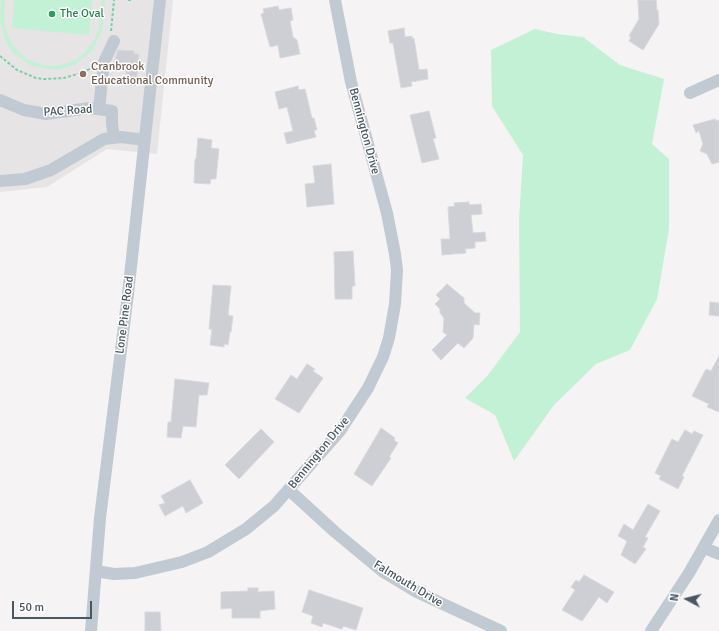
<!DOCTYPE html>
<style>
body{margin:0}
#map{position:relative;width:719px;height:631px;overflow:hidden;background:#f5f3f3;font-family:Signika,sans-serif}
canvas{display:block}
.north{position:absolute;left:667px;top:579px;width:40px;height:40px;-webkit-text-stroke:3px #fff;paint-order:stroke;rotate:277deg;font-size:11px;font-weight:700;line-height:16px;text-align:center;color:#4a5661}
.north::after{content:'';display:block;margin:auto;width:14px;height:18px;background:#4a5661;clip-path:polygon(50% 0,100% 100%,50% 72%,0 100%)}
.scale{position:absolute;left:12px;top:601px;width:80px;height:18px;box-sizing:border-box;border:2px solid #4a5661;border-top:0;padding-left:5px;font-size:12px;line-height:14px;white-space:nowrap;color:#4a5661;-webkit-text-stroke:3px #fff;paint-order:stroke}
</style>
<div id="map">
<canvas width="719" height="631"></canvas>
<div class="north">N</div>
<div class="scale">50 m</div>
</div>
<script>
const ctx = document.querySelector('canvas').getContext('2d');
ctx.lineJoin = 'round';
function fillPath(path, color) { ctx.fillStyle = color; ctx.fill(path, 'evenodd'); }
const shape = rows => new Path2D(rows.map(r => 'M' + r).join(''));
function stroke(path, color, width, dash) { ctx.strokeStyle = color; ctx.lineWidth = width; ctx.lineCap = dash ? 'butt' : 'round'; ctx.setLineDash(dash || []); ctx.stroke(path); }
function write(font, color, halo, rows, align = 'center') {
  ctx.font = font + ' Signika,sans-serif'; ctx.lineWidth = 3; ctx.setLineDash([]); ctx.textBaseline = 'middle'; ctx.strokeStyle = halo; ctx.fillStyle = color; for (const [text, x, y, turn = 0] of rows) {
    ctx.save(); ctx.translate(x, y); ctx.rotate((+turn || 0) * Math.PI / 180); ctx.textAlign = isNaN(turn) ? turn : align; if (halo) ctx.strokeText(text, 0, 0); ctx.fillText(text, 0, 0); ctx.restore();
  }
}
fillPath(shape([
 [0,0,173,0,157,154,107,149,47,187,0,192]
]), '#e6e4e5');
fillPath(shape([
 [1,0,5,0,4,25,11,43,25,58,34,62,43,65,57,66,74,61,84,54,95,39,99,28,102,0,105,0,102,31,92,51,74,65,57,70,32,66,13,53,6,42,0,20],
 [14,0,92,0,89,35,12,28],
 [535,29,557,34,583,37,620,65,664,79,652,144,669,159,669,229,657,299,630,350,596,364,554,405,514,461,495,415,465,398,488,375,520,332,519,220,523,155,492,106,491,50]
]), '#c3f1d5');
const building = shape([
 [638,0,656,0,657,11,658,10,659,24,643,50,629,41,631,37,629,36,639,19,638,0],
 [278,6,279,10,291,8,293,20,290,21,293,37,297,40,300,54,280,58,278,45,270,47,261,14,264,13,263,9,278,6],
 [404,28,405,37,412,36,412,39,414,38,419,70,427,69,428,79,411,82,412,86,401,88,393,43,390,43,388,31,404,28],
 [118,50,134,51,134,54,139,54,136,86,125,85,127,64,114,63,118,50],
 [298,86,299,90,305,89,312,118,314,118,317,130,314,130,316,137,287,144,284,133,293,131,287,107,279,109,275,92,298,86],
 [429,111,436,138,433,139,439,159,422,163,410,115,429,111],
 [715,119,716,121,719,120,719,162,712,164,707,154,700,151,703,144,699,131,696,133,693,125,715,119],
 [198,138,212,140,211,148,219,149,216,179,211,179,210,184,194,183,195,159,196,159,198,138],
 [331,164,334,204,307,207,305,184,315,183,313,166,331,164],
 [469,202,469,205,481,204,482,214,471,215,473,233,485,232,486,241,475,242,475,248,465,249,466,253,442,255,441,239,450,239,448,207,455,206,454,203,469,202],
 [353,251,355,286,352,286,352,299,335,299,334,252,353,251],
 [447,284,464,298,464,303,475,313,480,313,479,325,474,324,473,338,464,348,458,343,441,360,432,350,447,335,443,332,444,318,440,313,440,309,435,304,440,299,436,295,447,284],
 [213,285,231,286,228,315,233,316,231,332,230,332,228,345,224,344,224,347,210,345,212,329,209,329,213,285],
 [710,302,719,303,719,316,709,315,710,302],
 [719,356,719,412,707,407,709,404,692,396,706,369,711,371,719,356],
 [307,364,315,369,313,371,323,378,299,413,275,399,291,375,297,379,307,364],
 [175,379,209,383,207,395,199,395,196,427,183,426,181,438,167,437,168,422,171,422,175,379],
 [381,428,395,438,394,440,398,443,389,457,391,458,372,486,354,474,381,428],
 [261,429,274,442,239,479,225,465,261,429],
 [685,430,692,434,694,431,703,435,682,476,684,477,678,489,659,479,661,476,655,473,672,439,678,442,685,430],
 [190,480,203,503,186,513,183,506,165,516,159,505,165,503,161,496,190,480],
 [648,504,660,511,645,537,648,538,643,547,646,549,635,564,621,555,627,541,618,536,624,524,633,530,648,504],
 [584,575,614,592,607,603,599,597,582,621,562,610,575,590,571,587,576,580,579,582,584,575],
 [248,588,258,588,258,592,274,591,275,609,260,611,260,618,232,618,232,608,221,609,221,592,248,591,248,588],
 [309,590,363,608,356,630,343,626,342,629,323,623,322,627,311,623,313,616,302,612,309,590],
 [145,612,160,612,161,631,145,631,145,612]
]);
fillPath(building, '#cdcfd5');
stroke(building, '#d7d9de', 1);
stroke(shape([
 [128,0,133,0],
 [111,31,114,0],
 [0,56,17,70,36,78,44,79,64,78,84,72,93,67],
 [141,60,140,70,142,70]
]), '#7ad0a6', 2, [3, 2]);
stroke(shape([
 [690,93,719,80],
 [0,100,24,110,46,114,90,108,112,111,112,124,114,137],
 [99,109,104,62,114,41],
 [0,181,25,179,51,170,104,139,121,137,145,140],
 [289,490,335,532,382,571,417,592,501,631],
 [704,548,719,554],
 [96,571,114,574,135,573,182,562,208,552,246,529,274,506,340,431,368,388,383,357,389,338,395,304,397,270,395,254,387,213,351,82,335,0],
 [91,631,100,518,128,294,160,0],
 [651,631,689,573,719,520]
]), '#c1cad2', 12);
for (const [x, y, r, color] of [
 [52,14,4,"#2e9e5b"],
 [83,74,4,"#8d6e63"]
]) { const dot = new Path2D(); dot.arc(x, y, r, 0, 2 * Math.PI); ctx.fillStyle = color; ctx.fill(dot); stroke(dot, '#fff', 1.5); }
write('12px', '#27864d', '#fff', [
 ["The Oval",60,14]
], 'left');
write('12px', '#785e54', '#fff', [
 ["Cranbrook",91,67],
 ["Educational Community",91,81]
], 'left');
write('12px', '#4a5661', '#fff', [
 ["PAC Road",68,111,-4],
 ["Bennington Drive",364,131,75],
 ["Lone Pine Road",125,315,-83],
 ["Bennington Drive",319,453,-51],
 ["Falmouth Drive",408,584,31]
]);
</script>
